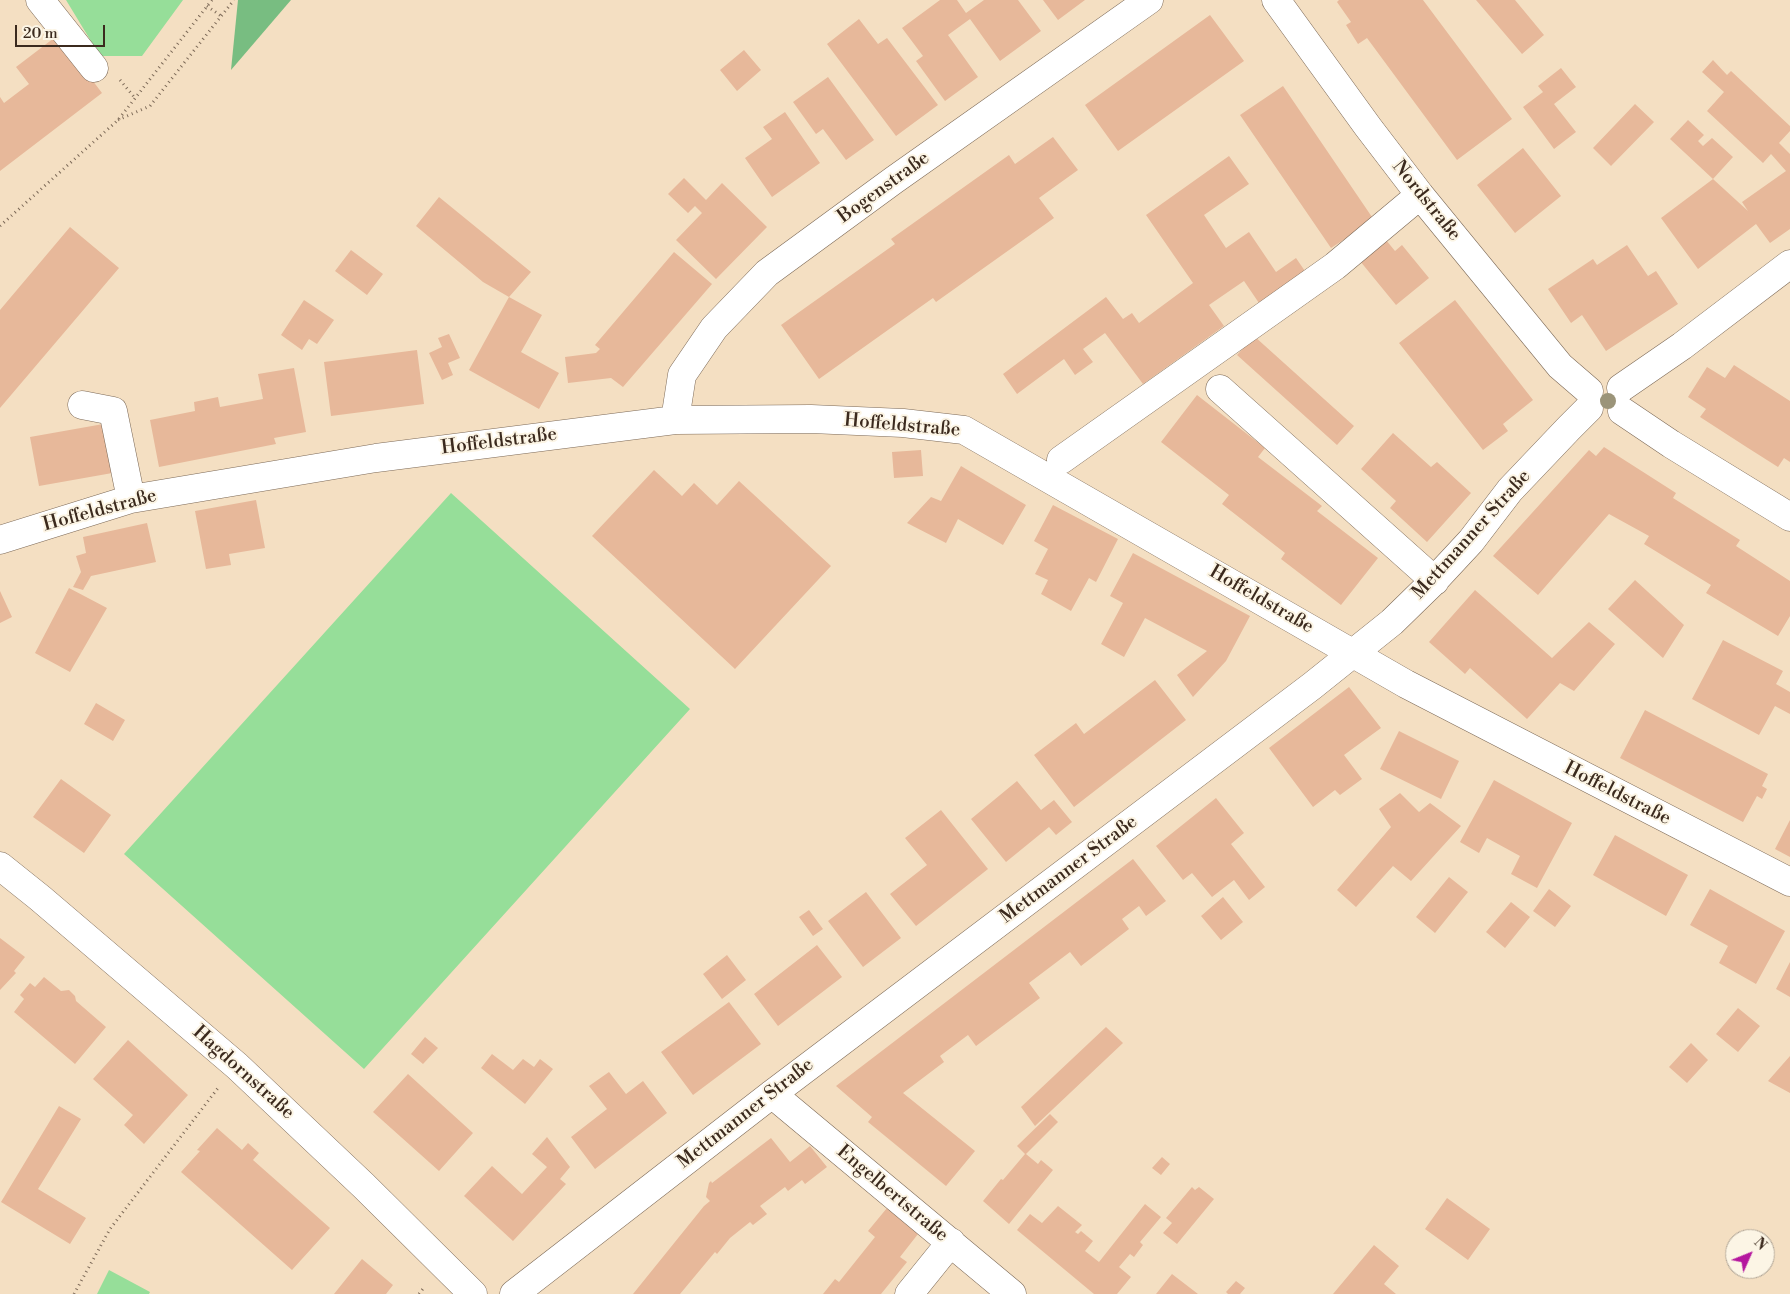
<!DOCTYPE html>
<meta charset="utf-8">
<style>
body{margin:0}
#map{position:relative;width:1790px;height:1294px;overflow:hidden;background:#f4dfc2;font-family:"Libre Bodoni",serif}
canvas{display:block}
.north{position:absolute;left:1725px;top:1229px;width:50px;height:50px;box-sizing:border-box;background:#fcf5e5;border:1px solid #afa495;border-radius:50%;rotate:46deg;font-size:14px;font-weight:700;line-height:20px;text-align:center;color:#3b2a1e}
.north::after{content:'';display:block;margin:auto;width:18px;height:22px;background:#b5179e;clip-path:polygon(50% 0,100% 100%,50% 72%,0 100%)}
.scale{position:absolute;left:15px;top:25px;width:90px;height:22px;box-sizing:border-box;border:2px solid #3b2a1e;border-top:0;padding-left:6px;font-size:15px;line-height:18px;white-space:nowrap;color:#3b2a1e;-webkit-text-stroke:4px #fcf5e5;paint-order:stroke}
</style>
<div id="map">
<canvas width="1790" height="1294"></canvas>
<div class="north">N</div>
<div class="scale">20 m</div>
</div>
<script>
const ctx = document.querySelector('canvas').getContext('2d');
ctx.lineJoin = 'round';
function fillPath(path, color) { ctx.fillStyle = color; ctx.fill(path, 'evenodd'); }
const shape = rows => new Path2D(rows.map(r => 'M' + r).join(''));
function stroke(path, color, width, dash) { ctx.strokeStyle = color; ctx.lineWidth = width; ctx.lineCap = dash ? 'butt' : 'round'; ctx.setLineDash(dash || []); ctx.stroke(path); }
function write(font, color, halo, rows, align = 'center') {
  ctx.font = font + ' "Libre Bodoni",serif'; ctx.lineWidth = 4; ctx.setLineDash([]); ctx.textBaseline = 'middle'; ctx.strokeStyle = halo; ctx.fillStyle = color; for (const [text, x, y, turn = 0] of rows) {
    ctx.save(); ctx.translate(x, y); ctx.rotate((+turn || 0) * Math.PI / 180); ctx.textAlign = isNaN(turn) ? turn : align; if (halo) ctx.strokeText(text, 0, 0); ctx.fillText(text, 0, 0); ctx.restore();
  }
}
fillPath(shape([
 [66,0,183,0,142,56,100,56],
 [451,493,690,709,364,1069,124,854],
 [109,1270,150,1292,149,1294,97,1294]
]), '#96de99');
fillPath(shape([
 [238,0,291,0,231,70]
]), '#78bd81');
fillPath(shape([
 [940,0,957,0,966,13,984,0,1018,0,1041,31,1000,61,970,19,948,35,978,77,945,101,916,61,923,56,902,28],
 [1043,0,1085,0,1058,20],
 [1339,0,1423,0,1512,119,1457,160,1367,38,1358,44,1346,25,1351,22,1337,2],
 [1476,0,1515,0,1544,35,1522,54],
 [1210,15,1244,61,1118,151,1085,105],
 [859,19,878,44,887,38,938,105,896,136,827,44],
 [58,35,102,93,0,171,0,97,4,103,29,84,16,67],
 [744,50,761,70,737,91,720,70],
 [1713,60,1727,75,1731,71,1790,126,1790,131,1779,143,1790,154,1790,229,1770,243,1756,224,1698,269,1661,218,1713,179,1748,211,1742,202,1786,171,1771,154,1763,163,1707,111,1724,92,1702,72],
 [1561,68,1576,87,1554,104,1576,132,1554,149,1523,107,1543,92,1538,86],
 [828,77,874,140,846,160,823,129,816,134,793,102],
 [1283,86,1374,220,1331,248,1240,115],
 [1635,104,1654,122,1611,166,1593,148],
 [785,112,820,163,772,197,745,158,772,139,763,127],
 [1688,120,1704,135,1698,141,1703,146,1712,138,1733,157,1713,179,1670,139],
 [1053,137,1078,170,1039,198,1054,218,936,302,933,298,819,379,781,325,895,244,891,239,1009,155,1015,164],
 [1523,148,1561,196,1515,233,1477,185],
 [1229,156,1249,184,1204,215,1226,248,1249,232,1276,272,1296,258,1307,274,1261,306,1244,281,1209,305,1224,326,1143,384,1105,333,1083,349,1093,362,1075,375,1064,359,1017,394,1003,374,1106,297,1123,319,1132,313,1139,323,1193,283,1146,215],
 [684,178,706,200,722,183,767,227,716,279,676,240,702,213,695,206,688,213,668,194],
 [439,197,531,272,509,297,483,282,416,226],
 [70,227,119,268,0,408,0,310],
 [1386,240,1395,251,1402,245,1429,278,1396,305,1360,261],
 [1627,245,1648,276,1656,271,1678,304,1606,351,1582,315,1571,323,1548,289,1593,259,1597,265],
 [351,250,383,274,367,295,335,271],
 [674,252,712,284,623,387,611,378,568,383,565,357,596,353,600,349,595,345],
 [509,297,542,315,521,352,559,373,539,409,469,370],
 [304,300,334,320,317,344,309,339,302,350,281,335],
 [1455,300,1533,400,1503,424,1508,431,1483,450,1399,343],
 [449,334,460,358,448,363,453,375,442,380,429,353,442,347,438,338],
 [1254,336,1354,426,1337,445,1237,355],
 [417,350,424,404,331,416,324,362],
 [1734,365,1790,401,1790,462,1784,458,1778,467,1748,448,1700,417,1706,409,1688,397,1707,367,1725,378],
 [294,368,306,432,274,438,276,444,159,467,150,420,195,411,194,402,218,397,220,407,263,399,258,374],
 [1197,395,1265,448,1258,457,1322,506,1317,511,1378,558,1341,605,1281,559,1285,553,1222,504,1229,495,1161,442],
 [109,423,118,472,39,486,30,437],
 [1393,433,1431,467,1437,462,1471,493,1427,542,1390,508,1396,501,1361,469],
 [1604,447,1676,493,1673,498,1740,540,1736,546,1790,581,1790,616,1778,636,1706,593,1711,585,1644,544,1649,536,1609,514,1538,595,1493,556,1589,450,1596,456],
 [921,450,923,476,894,478,892,452],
 [961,466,1026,505,1003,545,958,519,946,543,907,523,931,497,941,501],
 [654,470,682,496,694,483,717,505,739,481,831,566,735,669,592,536],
 [256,500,265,548,229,554,231,565,206,569,195,511],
 [1053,505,1118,539,1096,582,1089,578,1071,611,1041,594,1048,580,1035,574,1048,549,1034,541],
 [147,523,156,562,91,576,83,590,73,587,81,572,76,556,86,553,83,537],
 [1133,553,1250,616,1226,661,1193,697,1177,675,1207,651,1145,618,1124,657,1101,644,1123,603,1110,596],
 [1635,580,1684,625,1663,658,1608,609],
 [69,588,107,608,70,672,35,653],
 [1475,590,1552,658,1589,622,1615,644,1574,691,1560,683,1527,719,1470,668,1465,674,1429,642],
 [0,591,12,617,0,623],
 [1723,640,1783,671,1776,684,1790,692,1790,714,1775,706,1759,735,1692,699],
 [1155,680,1186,720,1074,807,1034,755,1076,723,1084,734],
 [1349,687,1381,728,1344,755,1362,779,1340,795,1335,790,1313,807,1269,748],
 [96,703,125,720,113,741,84,724],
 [1645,710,1768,774,1762,786,1767,789,1762,799,1757,796,1743,822,1620,758],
 [1399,731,1459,761,1441,799,1380,769],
 [61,779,111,815,84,853,33,817],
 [1494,780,1572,823,1537,888,1511,874,1520,856,1487,838,1479,853,1460,842],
 [1017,781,1041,810,1054,800,1072,822,1056,835,1049,827,1006,862,971,819],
 [1400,793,1419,812,1430,803,1461,826,1411,881,1393,866,1356,907,1337,890,1391,827,1379,809],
 [1216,798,1244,833,1231,844,1265,887,1249,900,1234,880,1212,897,1192,873,1183,880,1156,846],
 [941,810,988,869,916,926,890,894,927,865,905,838],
 [1790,820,1790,857,1775,849],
 [1615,835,1688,875,1666,916,1593,875],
 [1133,859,1166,901,1146,916,1139,906,1122,919,1129,929,1081,966,1070,952,1029,983,1040,998,976,1046,968,1035,940,1056,944,1062,903,1093,975,1151,946,1186,868,1122,872,1117,836,1086],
 [1449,877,1468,892,1435,933,1416,917],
 [1549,889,1571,906,1555,927,1533,911],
 [1710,889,1785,931,1756,984,1719,963,1728,946,1690,925],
 [866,892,901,938,863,967,828,921],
 [1223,897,1243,922,1221,940,1201,916],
 [1511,902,1530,917,1505,948,1486,932],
 [809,910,823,929,813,936,799,917],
 [0,938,25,957,14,971,16,973,0,990],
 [817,945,842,977,778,1026,754,994],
 [727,955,746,980,722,999,703,974],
 [1790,962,1790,997,1776,989],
 [44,977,61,991,69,990,75,996,76,1001,106,1027,75,1064,14,1012,24,999,20,995,30,983,35,987],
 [729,1002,761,1044,693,1095,661,1052],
 [1738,1008,1760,1026,1738,1052,1716,1034],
 [1106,1027,1123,1043,1035,1126,1021,1107],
 [425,1037,438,1048,423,1064,411,1054],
 [128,1040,188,1095,144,1144,124,1125,133,1115,93,1079],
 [1691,1043,1708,1060,1687,1083,1669,1067],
 [492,1054,513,1070,523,1059,534,1067,540,1059,553,1069,525,1104,481,1068],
 [1790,1056,1790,1093,1768,1081],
 [609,1072,626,1094,643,1081,667,1113,595,1169,571,1137,607,1109,589,1086],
 [408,1074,473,1133,439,1171,373,1112],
 [59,1106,81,1119,38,1189,86,1218,70,1244,1,1202],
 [1050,1114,1058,1122,1026,1154,1038,1164,1041,1160,1053,1170,1009,1224,983,1201,1001,1179,1003,1180,1025,1154,1017,1146],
 [217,1128,242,1150,248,1143,259,1153,253,1160,330,1228,292,1270,181,1172,200,1151,197,1150],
 [547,1137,570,1167,560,1179,566,1184,513,1241,464,1196,492,1166,522,1194,547,1167,532,1154],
 [771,1138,790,1162,810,1146,827,1167,805,1184,802,1180,788,1191,785,1187,760,1206,767,1214,753,1225,750,1222,730,1238,717,1254,715,1252,680,1294,633,1294,704,1206,710,1201,706,1197,709,1183,711,1181,712,1183],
 [1162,1157,1170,1164,1161,1175,1152,1168],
 [1192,1187,1195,1190,1199,1187,1214,1199,1177,1244,1163,1233,1172,1223,1166,1218],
 [1447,1198,1490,1229,1468,1260,1425,1229],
 [1145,1204,1161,1217,1140,1242,1143,1245,1134,1257,1130,1254,1119,1267,1131,1277,1117,1294,1094,1294,1017,1230,1030,1214,1042,1223,1058,1206,1082,1225,1075,1232,1078,1234,1081,1231,1093,1241,1085,1251,1099,1262],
 [887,1208,918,1234,900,1257,907,1262,881,1294,823,1294,835,1279,839,1282,875,1237,868,1231],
 [1374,1245,1399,1266,1384,1284,1396,1294,1333,1294],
 [362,1259,393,1285,386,1294,334,1294],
 [1172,1274,1198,1294,1156,1294],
 [1236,1281,1245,1288,1240,1294,1228,1294,1226,1292]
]), '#e7b89a');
const minor = shape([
 [40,0,94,68],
 [1276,0,1368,127,1420,195,1560,366,1589,391],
 [1621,388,1682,346,1790,264],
 [1220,389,1435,581],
 [82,405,113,411,131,499],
 [1622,411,1671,444,1790,517],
 [675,420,682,375,714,328,767,273,894,180,1149,0],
 [1061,460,1335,266,1420,195],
 [0,540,131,499,376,458,675,420,811,419,903,423,964,430,1406,684,1790,882],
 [0,866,40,898,237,1066,364,1186,473,1294],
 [772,1094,1012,1294],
 [514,1294,772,1094,1312,686,1392,622,1431,584,1471,541,1510,490,1569,428,1589,408],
 [909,1294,951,1242]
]);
stroke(minor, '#7c6957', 29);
stroke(shape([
 [207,6,221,16],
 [120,80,135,98],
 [118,120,150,106,234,0],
 [0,226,118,120,212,0],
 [74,1294,110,1229,218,1088],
 [419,1294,425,1286]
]), '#7c6957', 3, [1, 4]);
stroke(minor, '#fff', 28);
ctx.fillStyle = '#9b9479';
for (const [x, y] of [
 [1608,401]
]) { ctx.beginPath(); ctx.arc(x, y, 8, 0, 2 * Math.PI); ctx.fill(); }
write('19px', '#3b2a1e', '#fcf5e5', [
 ["Bogenstraße",884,188,-36],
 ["Nordstraße",1426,201,51],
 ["Hoffeldstraße",902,426,5],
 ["Hoffeldstraße",499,442,-7],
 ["Hoffeldstraße",100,511,-15],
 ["Mettmanner Straße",1472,535,-48],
 ["Hoffeldstraße",1261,600,30],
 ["Hoffeldstraße",1617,794,27],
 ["Mettmanner Straße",1069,870,-37],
 ["Hagdornstraße",243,1073,42],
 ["Mettmanner Straße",746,1114,-38],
 ["Engelbertstraße",892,1194,40]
]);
</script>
